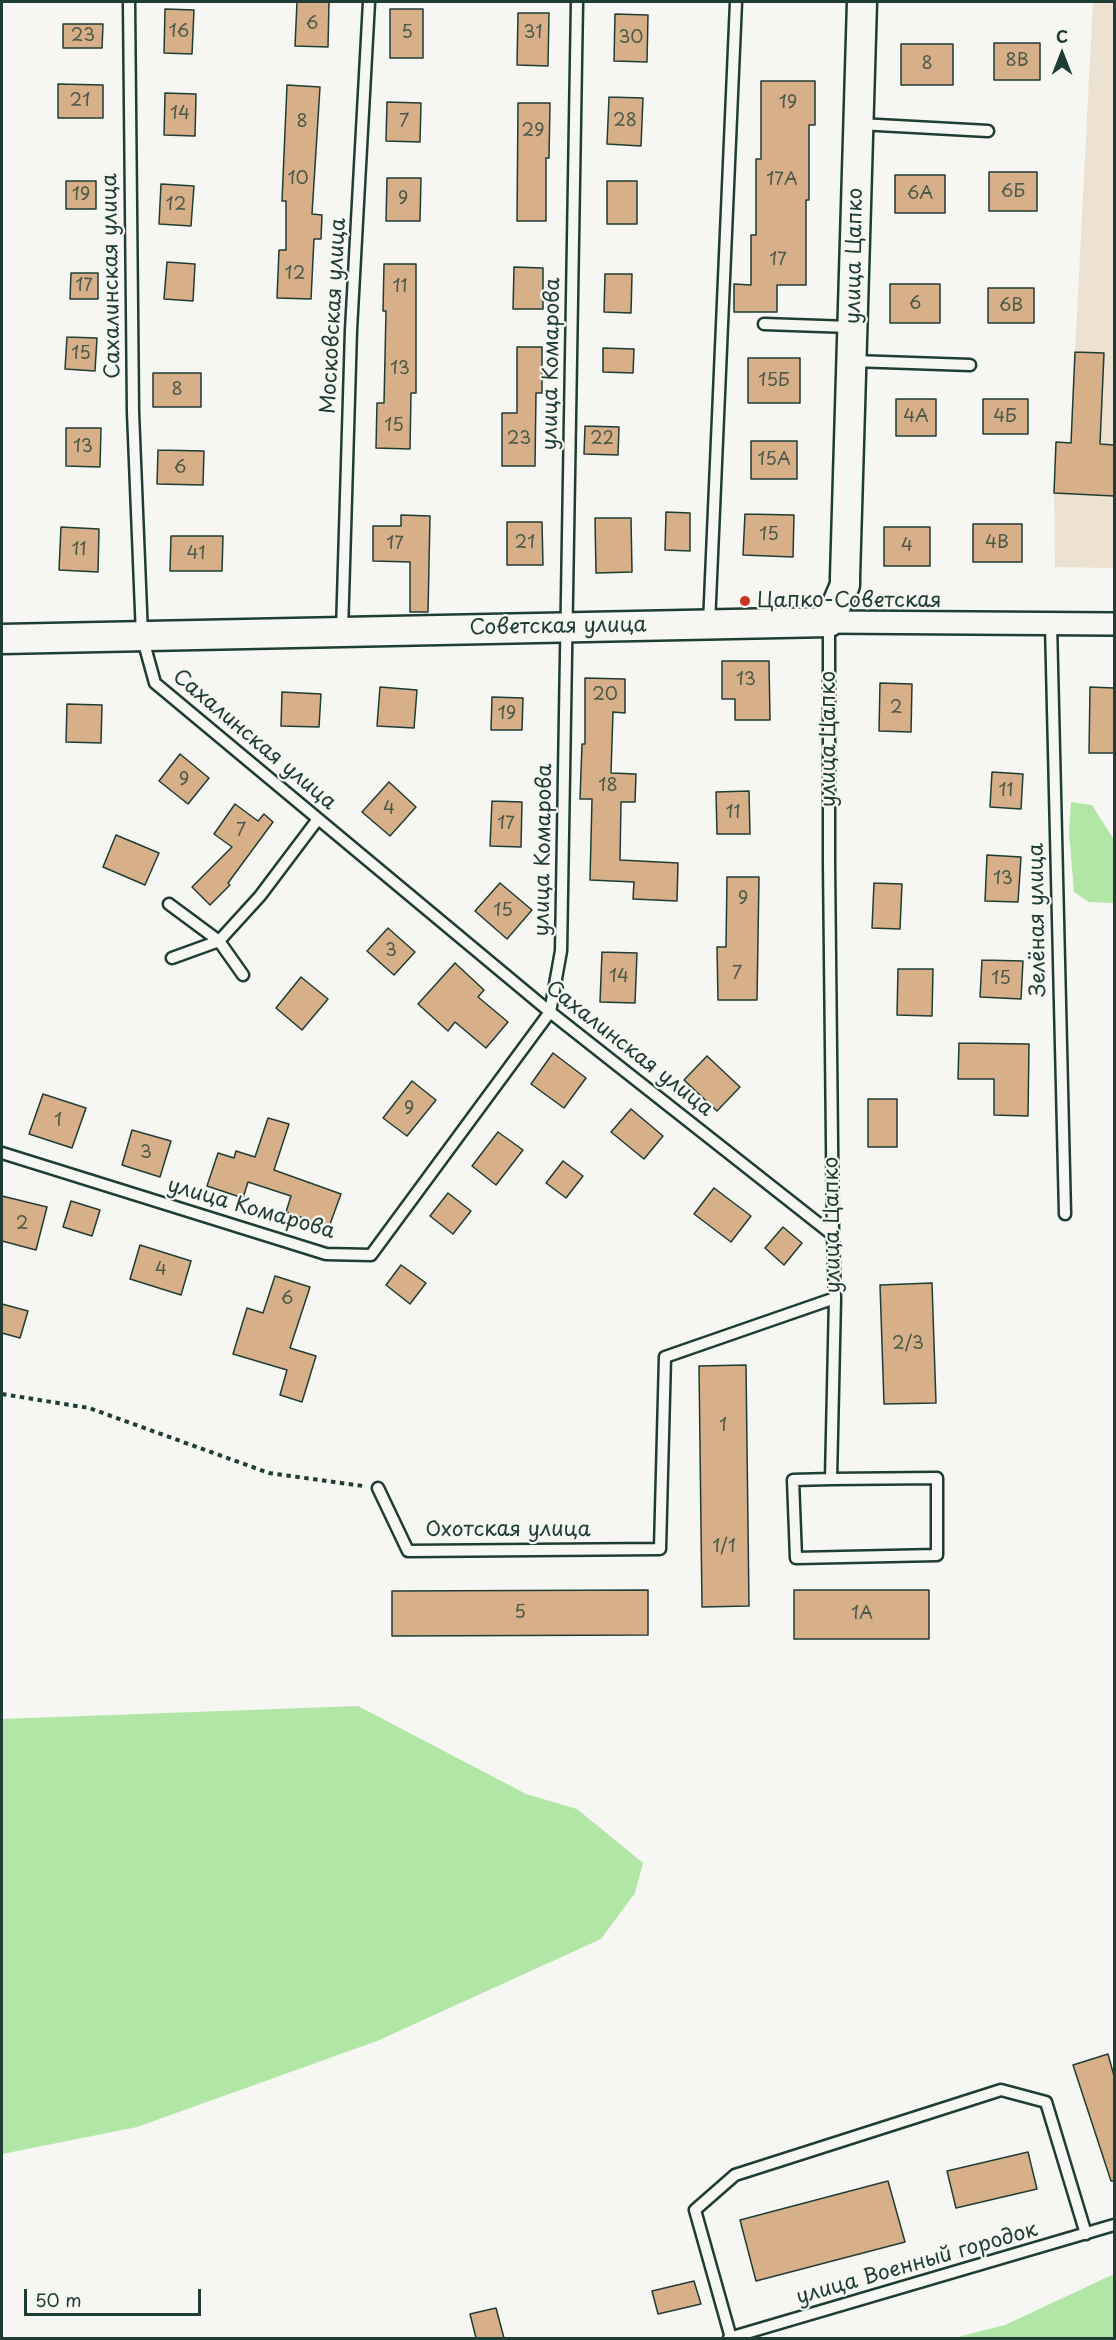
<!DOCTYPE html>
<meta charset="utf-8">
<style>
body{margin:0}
#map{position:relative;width:1116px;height:2340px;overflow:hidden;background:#f6f6f2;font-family:"Playpen Sans",sans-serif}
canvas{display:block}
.frame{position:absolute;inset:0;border:3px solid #1f3d34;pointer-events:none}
.north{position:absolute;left:1032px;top:24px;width:60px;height:60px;-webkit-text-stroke:4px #f6f6f2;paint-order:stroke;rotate:0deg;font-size:16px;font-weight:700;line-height:24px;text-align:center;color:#1f3d34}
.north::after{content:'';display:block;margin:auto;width:21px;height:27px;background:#1f3d34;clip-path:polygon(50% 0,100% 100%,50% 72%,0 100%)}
.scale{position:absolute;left:24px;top:2289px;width:177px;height:27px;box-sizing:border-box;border:3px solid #1f3d34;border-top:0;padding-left:8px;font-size:18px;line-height:21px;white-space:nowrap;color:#1f3d34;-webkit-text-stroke:4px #f6f6f2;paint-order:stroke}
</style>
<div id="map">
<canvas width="1116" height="2340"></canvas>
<div class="frame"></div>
<div class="north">С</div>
<div class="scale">50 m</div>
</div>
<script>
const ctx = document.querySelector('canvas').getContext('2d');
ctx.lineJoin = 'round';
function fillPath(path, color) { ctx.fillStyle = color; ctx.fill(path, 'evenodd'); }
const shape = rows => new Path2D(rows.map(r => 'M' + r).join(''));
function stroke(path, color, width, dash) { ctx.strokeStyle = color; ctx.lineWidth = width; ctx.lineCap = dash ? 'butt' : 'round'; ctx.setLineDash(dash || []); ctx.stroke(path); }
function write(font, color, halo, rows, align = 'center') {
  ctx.font = font + ' "Playpen Sans",sans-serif'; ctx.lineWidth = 4.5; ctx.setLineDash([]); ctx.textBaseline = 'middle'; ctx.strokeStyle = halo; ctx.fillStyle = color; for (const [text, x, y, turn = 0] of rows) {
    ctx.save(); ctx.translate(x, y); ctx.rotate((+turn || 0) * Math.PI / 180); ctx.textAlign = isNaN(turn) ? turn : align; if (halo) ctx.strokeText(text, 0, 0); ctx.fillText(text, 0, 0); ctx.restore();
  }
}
fillPath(shape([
 [1093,2,1114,2,1114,445,1100,444,1104,354,1075,352],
 [1054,493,1114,496,1114,568,1055,567]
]), '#ede1d2');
fillPath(shape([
 [1071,802,1092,805,1114,840,1114,903,1089,902,1074,892,1069,832],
 [358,1706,526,1794,577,1809,643,1863,635,1893,601,1939,377,2041,137,2127,2,2154,2,1719],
 [1114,2274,1114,2338,954,2338,1005,2325]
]), '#b2e6a7');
const building = shape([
 [297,2,329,2,328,47,295,46,297,2],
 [165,9,194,10,192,54,164,53,165,9],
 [390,9,423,9,423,58,390,58,390,9],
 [518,13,549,13,548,66,517,65,518,13],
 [615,14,648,15,647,62,614,61,615,14],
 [63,24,103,24,102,48,63,48,63,24],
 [994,43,1040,43,1040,80,994,80,994,43],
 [901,44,953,44,953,85,901,85,901,44],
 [761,81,815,81,815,125,809,125,809,200,806,200,806,285,777,285,777,312,734,312,734,284,751,285,751,235,756,235,756,159,761,159,761,81],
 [58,84,103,85,103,118,58,118,58,84],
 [287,85,320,87,312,214,322,215,321,239,314,239,311,299,277,298,279,250,286,250,286,201,282,201,287,85],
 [165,93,196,94,195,136,164,135,165,93],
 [609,97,643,98,641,146,607,144,609,97],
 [387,102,421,103,420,142,386,141,387,102],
 [518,103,550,103,549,158,546,158,546,221,517,221,518,103],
 [989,172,1037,172,1037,211,989,211,989,172],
 [895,175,945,175,945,213,895,213,895,175],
 [387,178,421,178,420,221,386,221,387,178],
 [66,181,96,181,96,209,66,209,66,181],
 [607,181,637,181,637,224,607,224,607,181],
 [161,184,194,186,191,226,159,224,161,184],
 [167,262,195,264,193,301,164,299,167,262],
 [384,264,416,264,416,393,411,393,410,449,376,448,377,403,384,403,386,311,383,311,384,264],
 [514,267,543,268,543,309,513,309,514,267],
 [71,273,98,273,98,299,70,299,71,273],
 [605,274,632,274,631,313,604,312,605,274],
 [890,284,940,284,940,323,890,323,890,284],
 [988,288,1034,288,1034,323,988,323,988,288],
 [67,337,97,338,95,371,65,369,67,337],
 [517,347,542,347,542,393,536,393,535,466,502,466,502,413,517,413,517,347],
 [603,348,634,349,633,373,603,372,603,348],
 [1075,352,1104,353,1100,444,1114,445,1114,496,1054,493,1056,442,1071,443,1075,352],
 [748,358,800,358,800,403,748,403,748,358],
 [153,373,201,373,201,407,153,407,153,373],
 [896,399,936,399,936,436,896,436,896,399],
 [983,399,1028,399,1028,434,983,434,983,399],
 [585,426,619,427,618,455,584,454,585,426],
 [66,428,101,428,100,467,66,466,66,428],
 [751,441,797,441,797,479,751,479,751,441],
 [158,450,204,451,203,485,157,484,158,450],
 [666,512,690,513,690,551,665,550,666,512],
 [745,514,794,515,793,557,743,555,745,514],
 [401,515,430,516,428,612,410,612,410,562,373,561,373,526,401,526,401,515],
 [595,518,631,518,632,572,596,573,595,518],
 [507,522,542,522,543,565,507,565,507,522],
 [973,524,1022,524,1022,562,973,562,973,524],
 [61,527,99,529,98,572,59,570,61,527],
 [884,527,930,527,930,566,884,566,884,527],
 [171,536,223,536,222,571,170,571,171,536],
 [722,661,769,661,770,720,735,720,735,699,722,699,722,661],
 [585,678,625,679,625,713,613,712,611,773,636,774,635,802,621,802,620,860,678,863,677,901,633,899,634,882,590,880,592,799,580,799,582,744,585,744,585,678],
 [880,683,912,684,911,732,879,731,880,683],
 [380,687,417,690,414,728,377,726,380,687],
 [1090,687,1114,688,1114,753,1089,753,1090,687],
 [282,692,321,694,319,727,281,726,282,692],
 [492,697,523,698,522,730,491,730,492,697],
 [67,704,102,705,101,743,66,742,67,704],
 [180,754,209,778,188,804,159,781,180,754],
 [992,772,1023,774,1021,809,990,807,992,772],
 [389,782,416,807,390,836,362,812,389,782],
 [749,791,750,834,717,834,716,792,749,791],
 [492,801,522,802,521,847,490,846,492,801],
 [235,804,258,821,264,814,273,822,228,883,230,885,210,905,192,887,232,847,214,834,235,804],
 [116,835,159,853,145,885,103,867,116,835],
 [987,855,1021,857,1018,902,985,901,987,855],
 [727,877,759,877,757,1000,718,1000,717,947,726,947,727,877],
 [500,883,532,910,507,939,475,911,500,883],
 [874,883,902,884,900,929,872,928,874,883],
 [388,928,415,952,394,975,367,951,388,928],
 [602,952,637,953,635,1003,600,1002,602,952],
 [982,960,1023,961,1021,999,980,997,982,960],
 [455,963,484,990,478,997,508,1022,486,1048,455,1022,448,1031,418,1004,455,963],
 [898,969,933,969,932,1016,897,1015,898,969],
 [301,977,328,999,302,1030,276,1008,301,977],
 [959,1043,1029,1044,1028,1116,994,1115,994,1079,958,1079,959,1043],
 [553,1053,586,1078,564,1108,531,1084,553,1053],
 [707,1056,740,1087,717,1111,684,1080,707,1056],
 [412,1081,436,1100,407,1136,383,1118,412,1081],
 [43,1094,86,1108,72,1148,29,1134,43,1094],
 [868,1099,897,1099,897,1147,868,1147,868,1099],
 [631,1109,663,1136,644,1159,611,1132,631,1109],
 [268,1118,289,1124,274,1170,341,1194,329,1227,286,1212,291,1196,248,1182,243,1198,207,1186,218,1153,234,1158,236,1151,255,1157,268,1118],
 [132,1130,171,1141,160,1177,122,1165,132,1130],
 [498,1132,523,1150,496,1185,472,1166,498,1132],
 [563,1161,583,1176,566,1198,546,1183,563,1161],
 [714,1188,751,1216,731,1242,694,1214,714,1188],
 [448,1193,471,1211,453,1234,430,1216,448,1193],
 [2,1196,47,1207,36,1250,2,1241,2,1196],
 [71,1201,100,1210,92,1236,63,1227,71,1201],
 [783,1227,802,1243,784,1265,765,1248,783,1227],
 [140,1245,191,1261,181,1295,130,1279,140,1245],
 [401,1265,426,1283,410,1304,386,1285,401,1265],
 [275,1276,310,1287,290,1348,316,1356,302,1402,280,1395,287,1370,233,1354,247,1308,263,1313,275,1276],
 [932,1283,936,1403,884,1404,880,1285,932,1283],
 [2,1304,28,1311,20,1338,2,1333,2,1304],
 [746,1365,749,1606,702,1607,699,1366,746,1365],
 [648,1590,648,1635,392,1636,392,1591,648,1590],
 [794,1590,929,1590,929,1639,794,1639,794,1590],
 [1108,2054,1114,2076,1114,2181,1111,2181,1073,2065,1108,2054],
 [1028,2152,1037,2189,956,2208,947,2171,1028,2152],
 [888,2181,905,2242,756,2281,740,2220,888,2181],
 [694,2281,701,2304,658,2314,652,2291,694,2281],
 [496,2308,504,2338,476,2338,470,2314,496,2308]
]);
fillPath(building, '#d7af89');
stroke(building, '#1f3d34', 1.5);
const lane = shape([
 [129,2,133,412,142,636,155,683,550,1012,833,1235],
 [859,124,988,131],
 [764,324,850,327],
 [853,361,970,365],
 [829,622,829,863,833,1235,835,1298,831,1479,793,1480,796,1558,937,1555,937,1478,831,1479],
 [709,624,736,2],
 [1051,624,1065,1214],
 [342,631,351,330,369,2],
 [169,904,219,941,243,975],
 [172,958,219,941,260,896,318,819],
 [2,1153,326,1254,371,1255,550,1012,561,951,577,2],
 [378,1488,408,1551,660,1549,665,1357,835,1298],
 [729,2338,1114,2225],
 [731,2338,695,2210,735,2175,1001,2090,1046,2102,1086,2234]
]);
const street = shape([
 [829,622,1114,624]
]);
const secondary = shape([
 [2,639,829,622,845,585,845,577,862,2]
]);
stroke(lane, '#1f3d34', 15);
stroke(street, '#1f3d34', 26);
stroke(secondary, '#1f3d34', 33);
stroke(shape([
 [2,1394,89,1408,269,1473,363,1486]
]), '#1f3d34', 4, [4.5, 4.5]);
stroke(lane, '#f6f6f2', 10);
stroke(street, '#f6f6f2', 21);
stroke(secondary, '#f6f6f2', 28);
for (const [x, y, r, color] of [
 [745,601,6,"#c8321e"]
]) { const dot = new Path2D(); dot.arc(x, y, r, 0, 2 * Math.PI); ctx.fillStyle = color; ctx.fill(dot); stroke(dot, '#f6f6f2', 2); }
write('18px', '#4d5a49', null, [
 ["6",312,24],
 ["16",179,32],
 ["5",407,33],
 ["31",533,33],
 ["23",83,36],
 ["30",631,38],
 ["8В",1017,61],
 ["8",927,64],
 ["21",80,101],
 ["19",788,103],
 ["14",180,114],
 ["28",625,121],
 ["8",302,122],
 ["7",404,122],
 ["29",533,131],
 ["10",298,179],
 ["17А",782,180],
 ["6Б",1013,192],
 ["6А",920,194],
 ["19",81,195],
 ["9",403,199],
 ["12",176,205],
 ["17",778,260],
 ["12",295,274],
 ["17",84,286],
 ["11",400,287],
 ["6",915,304],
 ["6В",1011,306],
 ["15",81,354],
 ["13",400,369],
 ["15Б",774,381],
 ["8",177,390],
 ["4А",916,417],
 ["4Б",1005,417],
 ["15",394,426],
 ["23",519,439],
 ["22",602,439],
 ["13",83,447],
 ["15А",774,460],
 ["6",180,468],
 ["15",769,535],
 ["21",525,543],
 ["4В",997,543],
 ["17",395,544],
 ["4",907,546],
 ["11",79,550],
 ["41",196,554],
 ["13",746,680],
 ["20",605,695],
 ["2",896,708],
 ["19",507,714],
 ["9",184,780],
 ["18",608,786],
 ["11",1006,791],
 ["4",389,809],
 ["11",733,813],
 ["17",506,824],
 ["7",241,831],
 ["13",1003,879],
 ["9",743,899],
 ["15",503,911],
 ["3",391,951],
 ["7",737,974],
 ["14",619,977],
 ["15",1001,979],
 ["9",409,1109],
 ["1",58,1121],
 ["3",146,1153],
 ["2",22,1224],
 ["4",161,1270],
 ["6",287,1299],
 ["2/3",908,1344],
 ["1",723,1426],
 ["1/1",724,1547],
 ["5",520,1613],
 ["1А",862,1614]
]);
write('21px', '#1f3d34', '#f6f6f2', [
 ["улица Цапко",855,256,-89],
 ["Сахалинская улица",112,276,-91],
 ["Московская улица",334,316,-87],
 ["улица Комарова",552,364,-89],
 ["Советская улица",558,627,-1],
 ["улица Цапко",829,739,-90],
 ["Сахалинская улица",254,740,40],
 ["улица Комарова",544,850,-89],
 ["Зелёная улица",1038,920,-91],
 ["Сахалинская улица",629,1049,38],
 ["улица Комарова",251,1209,16],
 ["улица Цапко",833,1225,-91],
 ["Охотская улица",508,1530],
 ["улица Военный городок",917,2264,-16]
]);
write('21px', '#1f3d34', '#f6f6f2', [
 ["Цапко-Советская",757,601]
], 'left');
</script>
